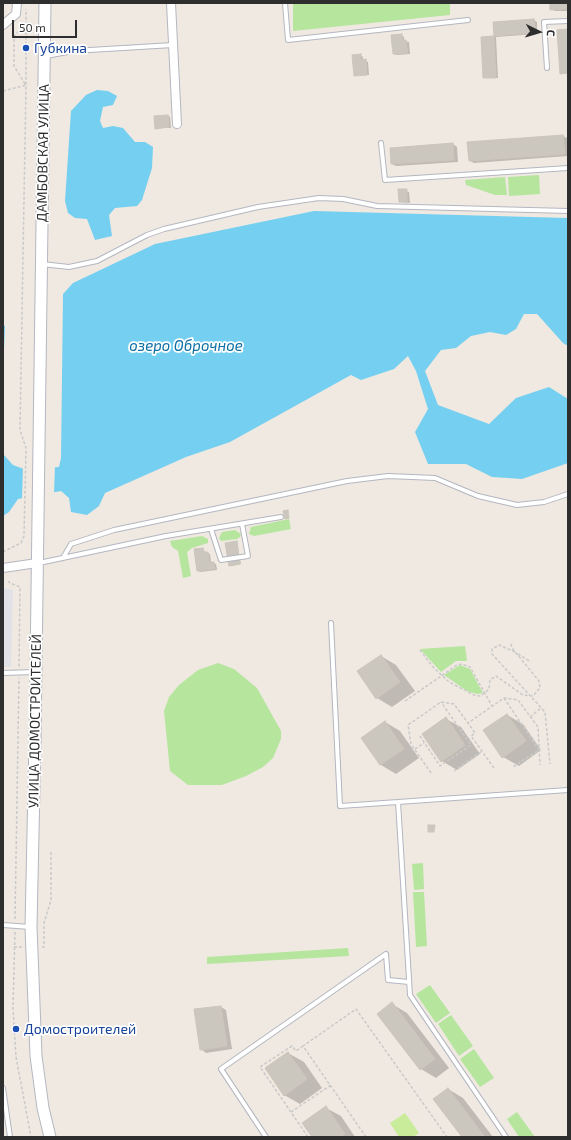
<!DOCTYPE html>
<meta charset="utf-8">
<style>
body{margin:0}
#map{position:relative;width:571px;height:1140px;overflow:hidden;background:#efe9e1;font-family:"Exo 2",sans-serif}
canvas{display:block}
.frame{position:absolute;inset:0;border:4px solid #2e2e2e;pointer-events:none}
.north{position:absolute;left:519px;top:12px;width:40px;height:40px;-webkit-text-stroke:3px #fff;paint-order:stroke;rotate:95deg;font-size:11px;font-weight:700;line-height:16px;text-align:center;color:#2e2e2e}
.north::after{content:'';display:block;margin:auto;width:14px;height:18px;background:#2e2e2e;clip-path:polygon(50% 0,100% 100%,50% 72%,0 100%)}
.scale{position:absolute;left:12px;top:20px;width:65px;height:18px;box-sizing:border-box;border:2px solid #2e2e2e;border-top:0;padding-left:5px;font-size:12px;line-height:14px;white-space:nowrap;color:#2e2e2e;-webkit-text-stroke:3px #fff;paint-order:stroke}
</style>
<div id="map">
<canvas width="571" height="1140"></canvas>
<div class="frame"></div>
<div class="north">С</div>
<div class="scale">50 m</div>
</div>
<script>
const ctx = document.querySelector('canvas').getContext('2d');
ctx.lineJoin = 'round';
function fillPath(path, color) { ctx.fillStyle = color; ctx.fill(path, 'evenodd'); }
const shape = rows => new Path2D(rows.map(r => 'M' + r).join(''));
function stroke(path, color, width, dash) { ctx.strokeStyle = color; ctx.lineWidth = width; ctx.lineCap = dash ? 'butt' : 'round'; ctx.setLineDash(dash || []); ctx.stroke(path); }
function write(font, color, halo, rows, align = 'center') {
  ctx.font = font + ' "Exo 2",sans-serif'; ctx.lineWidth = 3.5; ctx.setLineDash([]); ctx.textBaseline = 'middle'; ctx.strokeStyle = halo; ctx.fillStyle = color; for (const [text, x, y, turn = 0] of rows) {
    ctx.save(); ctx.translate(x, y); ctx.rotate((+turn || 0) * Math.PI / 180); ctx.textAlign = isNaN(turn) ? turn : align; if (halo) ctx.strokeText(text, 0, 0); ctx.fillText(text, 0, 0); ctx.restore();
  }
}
fillPath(shape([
 [3,588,13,590,11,667,3,667]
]), '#e3e1e8');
fillPath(shape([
 [293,3,450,3,450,15,293,31],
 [539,175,540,194,509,196,508,177],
 [505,177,507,195,495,195,466,185,465,180],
 [289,519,291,529,254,536,249,534,251,527],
 [235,530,241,534,240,537,237,539,221,541,219,538,222,532],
 [202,536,208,539,208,543,192,548,187,552,191,576,183,578,178,551,172,547,170,541],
 [465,646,467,661,456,661,441,672,420,649],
 [218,663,234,669,257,688,281,731,281,739,273,758,263,767,246,776,222,785,188,785,170,771,164,711,169,697,179,685,198,670],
 [460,665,470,669,483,693,477,694,467,691,444,675],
 [423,863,424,889,414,890,412,864],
 [413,892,424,892,427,946,416,947],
 [348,948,349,956,207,964,207,957],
 [430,985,450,1013,436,1023,416,994],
 [451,1015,473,1046,459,1056,438,1024],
 [474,1049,494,1078,480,1087,460,1059],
 [517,1112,535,1137,519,1137,507,1119]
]), '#b6e59e');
fillPath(shape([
 [405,1113,419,1133,413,1137,399,1137,390,1123]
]), '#c9ec9a');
fillPath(shape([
 [97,90,108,91,117,96,113,105,103,107,100,121,103,128,113,126,123,128,135,142,145,142,153,147,152,168,142,200,137,206,115,208,109,215,112,236,95,240,87,219,75,218,68,213,65,201,71,111,86,95],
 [314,211,568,218,568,346,563,343,537,314,524,314,516,329,506,335,490,332,471,336,456,348,441,350,425,371,438,405,489,424,516,398,549,387,568,399,568,463,522,479,492,477,466,464,428,464,415,432,428,409,416,371,408,356,394,369,361,380,351,375,230,442,186,457,105,493,99,506,87,515,71,512,69,498,61,491,18,499,9,512,3,516,3,454,13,465,24,469,59,467,61,458,63,294,73,283,155,244],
 [3,325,5,326,3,374]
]), '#75cff0');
fillPath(shape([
 [55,465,54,494,22,500,23,466]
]), '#efe9e1');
fillPath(shape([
 [551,3,568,3,568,11,555,11,551,9],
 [534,20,537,22,537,34,496,37,498,78,484,78,482,38,495,37,494,23],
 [401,35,404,37,404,41,409,42,410,54,397,55,394,54],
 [360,55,363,57,363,60,368,62,369,75,354,75],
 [168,116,170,117,171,128,156,128],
 [563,136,567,138,568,156,474,163,470,161,468,143],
 [453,144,457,147,458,162,396,166,392,164],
 [399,190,409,192,410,203,400,202],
 [236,542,241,564,231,566,230,565],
 [203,549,206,553,210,554,211,563,216,564,217,570,200,572,198,571],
 [381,656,396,665,415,691,392,707,377,698],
 [507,715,523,724,541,750,519,766,503,757],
 [446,719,461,727,480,754,457,770,442,761],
 [385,722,400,731,419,758,396,774,381,765,362,738],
 [392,1004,407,1013,449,1068,436,1078,421,1069],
 [221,1007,226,1010,232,1049,206,1053,201,1049],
 [288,1053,304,1062,322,1088,300,1104,284,1095],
 [448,1089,463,1098,493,1137,463,1137],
 [326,1108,341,1116,355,1137,313,1137]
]), '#0003');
const building = shape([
 [550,3,568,3,568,9,550,10,550,3],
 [534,19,535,33,494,36,493,22,534,19],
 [568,29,568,73,560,74,557,30,568,29],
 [402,34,402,40,406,40,408,53,393,54,391,35,402,34],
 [494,36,496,78,483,78,481,37,494,36],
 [361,54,361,60,366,59,367,75,354,76,352,55,361,54],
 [168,115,169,127,155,129,154,116,168,115],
 [563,135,565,154,469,161,467,142,563,135],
 [453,143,454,160,391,164,390,148,453,143],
 [398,189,407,189,407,202,399,202,398,189],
 [288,510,289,518,285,519,283,511,288,510],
 [237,541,240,564,229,566,225,543,237,541],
 [203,548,204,552,208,552,209,562,214,562,215,569,197,571,194,549,203,548],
 [381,655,400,682,376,699,357,671,381,655],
 [507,714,526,741,502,758,483,730,507,714],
 [446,717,465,745,441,762,422,734,446,717],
 [385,721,404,749,380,765,361,738,385,721],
 [428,825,435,825,434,832,428,832,428,825],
 [392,1002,435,1059,420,1070,377,1014,392,1002],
 [221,1006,227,1046,200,1050,194,1009,221,1006],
 [288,1052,307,1079,284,1096,265,1068,288,1052],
 [448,1088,469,1116,485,1137,462,1137,433,1099,448,1088],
 [326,1106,345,1134,340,1137,312,1137,302,1123,326,1106]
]);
fillPath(building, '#cbc7bf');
stroke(building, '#cbc5ba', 1);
const service = shape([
 [285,3,288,40,468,20],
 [46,56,73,51,173,45],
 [547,68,544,22,568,21],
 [381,143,385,180,568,168],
 [42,264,69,267,97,261,147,235,164,229,258,207,319,198,343,199,377,206,568,211],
 [211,529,221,560,248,556,242,524],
 [63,558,71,544,114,530,347,481,388,476,435,478,478,496,517,505,544,502,568,494],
 [39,563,166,536,281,517],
 [331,623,340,806,398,802],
 [3,673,35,672],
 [3,925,30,927],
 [386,954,388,980,409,982],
 [3,1088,10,1137],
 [266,1137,221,1069,386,954],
 [506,1137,410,995,398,802,568,790]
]);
const minor = shape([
 [171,3,177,124],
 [3,25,16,14,17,3],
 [3,568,37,563]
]);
const secondary = shape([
 [45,3,35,739,31,927,36,1056,43,1108,50,1137]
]);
stroke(service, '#b4b7c1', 6);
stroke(minor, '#b4b7c1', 10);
stroke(secondary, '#b4b7c1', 13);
stroke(shape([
 [25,84,14,66,14,36,26,24],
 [3,91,26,85],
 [3,552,21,543,24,536,26,448,20,430,26,85,26,9],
 [8,581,10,583,20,587,19,667],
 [420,650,433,667,449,682,474,695,480,696,485,693,489,689,490,680,496,676,523,695,533,696,540,688,539,681,512,648,511,645,513,642],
 [515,652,499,645,492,649,492,654,545,712,550,764],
 [518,654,531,662],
 [504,698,539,750,513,767],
 [405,701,457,665,462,664,470,667,492,706],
 [530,717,541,708],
 [420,736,440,766,471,745,441,702],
 [415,749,424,743],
 [494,768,471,736,475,733,468,723,504,698,518,700,538,727,540,765],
 [454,771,482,751],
 [431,773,411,744,408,725,441,702,454,704,468,723],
 [15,919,19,678],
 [15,932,13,1008,16,1057,31,1137],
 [14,947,22,947],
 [42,947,44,947,44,923,51,900,51,851],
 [303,1046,296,1051,292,1046,260,1067,308,1137],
 [291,1112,331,1085],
 [366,1137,303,1046,356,1009,447,1137]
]), '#c9c9c9', 1.5, [3, 2]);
stroke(service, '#fff', 4);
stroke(minor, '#fff', 8);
stroke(secondary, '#fff', 11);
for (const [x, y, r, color] of [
 [26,48,4,"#1a4fb4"],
 [16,1029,4,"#1a4fb4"]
]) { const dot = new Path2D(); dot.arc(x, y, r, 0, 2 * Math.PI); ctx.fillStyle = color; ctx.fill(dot); stroke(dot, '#fff', 1.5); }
write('14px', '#164399', '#fff', [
 ["Губкина",34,48],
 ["Домостроителей",24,1029]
], 'left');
write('14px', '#2e2e2e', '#fff', [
 ["ДАМБОВСКАЯ УЛИЦА",43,153,-89],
 ["УЛИЦА ДОМОСТРОИТЕЛЕЙ",35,721,-89]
]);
write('italic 15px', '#0d6fa3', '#fff', [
 ["озеро Оброчное",186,346]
]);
</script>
